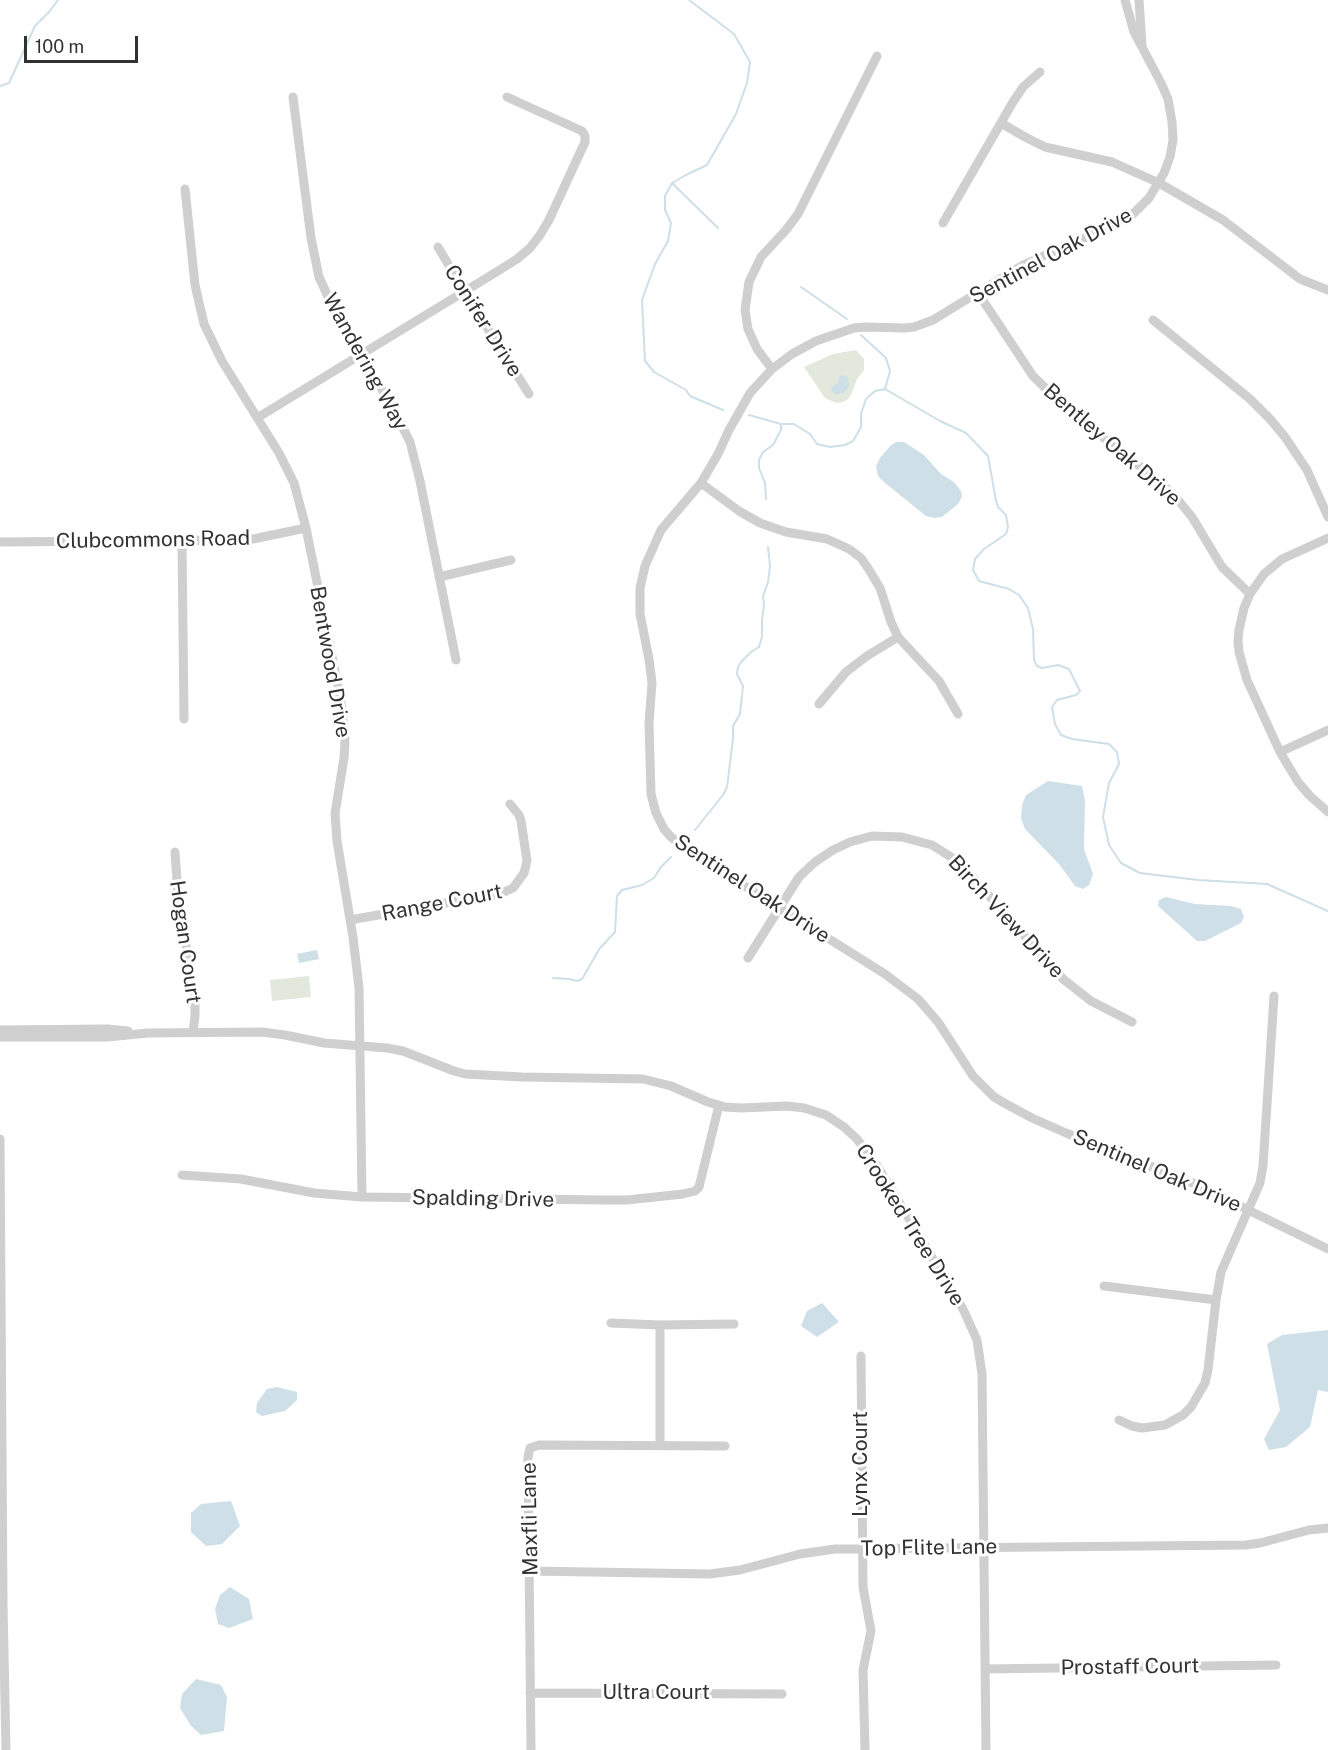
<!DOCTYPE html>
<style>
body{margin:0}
#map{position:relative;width:1328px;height:1750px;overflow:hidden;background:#fff;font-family:"Public Sans",sans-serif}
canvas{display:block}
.scale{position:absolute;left:24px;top:36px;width:114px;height:27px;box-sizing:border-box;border:3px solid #323232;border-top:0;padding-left:8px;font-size:18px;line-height:21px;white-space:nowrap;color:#323232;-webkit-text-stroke:4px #fff;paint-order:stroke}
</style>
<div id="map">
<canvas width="1328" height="1750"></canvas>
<div class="scale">100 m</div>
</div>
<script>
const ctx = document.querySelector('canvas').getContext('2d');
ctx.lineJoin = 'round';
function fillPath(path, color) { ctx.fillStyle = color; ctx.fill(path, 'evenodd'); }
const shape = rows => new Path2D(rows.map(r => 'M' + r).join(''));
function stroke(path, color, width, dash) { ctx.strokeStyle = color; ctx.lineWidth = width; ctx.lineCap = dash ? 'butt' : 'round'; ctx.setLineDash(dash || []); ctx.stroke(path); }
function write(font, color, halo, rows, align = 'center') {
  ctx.font = font + ' "Public Sans",sans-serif'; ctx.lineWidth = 6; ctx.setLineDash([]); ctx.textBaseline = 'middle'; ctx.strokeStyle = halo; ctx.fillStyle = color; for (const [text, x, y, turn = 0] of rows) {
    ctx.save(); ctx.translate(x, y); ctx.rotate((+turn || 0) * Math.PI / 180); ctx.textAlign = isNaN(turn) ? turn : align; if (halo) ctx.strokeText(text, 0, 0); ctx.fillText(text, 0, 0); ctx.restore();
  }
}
fillPath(shape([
 [856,350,864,359,864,370,857,379,852,393,848,399,843,402,837,403,829,400,825,398,804,367,833,354],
 [309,976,311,997,272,1001,270,980]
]), '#e2e8dc');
fillPath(shape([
 [842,375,848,377,849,386,843,393,836,395,831,390,832,387,838,383,839,377],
 [896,442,904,442,924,455,941,474,954,482,961,491,962,497,958,504,942,517,934,518,926,516,885,483,878,476,876,466,880,458,891,445],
 [1048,781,1082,786,1085,801,1084,849,1093,874,1089,885,1083,889,1075,886,1059,864,1025,829,1021,818,1022,805,1026,795],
 [1166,897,1195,904,1231,906,1241,909,1244,917,1241,923,1205,941,1197,941,1158,906,1159,900],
 [317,950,319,959,299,963,297,954],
 [822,1303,839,1322,817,1337,801,1326,807,1311],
 [1328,1330,1328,1392,1318,1390,1310,1427,1286,1447,1269,1450,1264,1439,1280,1410,1267,1344,1282,1335],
 [277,1387,297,1392,297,1400,285,1411,262,1416,256,1412,257,1403,267,1389],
 [231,1501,240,1526,222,1544,206,1546,191,1532,191,1513,201,1504],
 [230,1587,249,1599,253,1619,229,1628,218,1624,215,1609,220,1595],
 [196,1679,221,1685,227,1697,224,1731,201,1735,191,1726,180,1708,182,1694]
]), '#cedfe8');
stroke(shape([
 [689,0,734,34,750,62,747,83,736,114,707,165,686,175,672,183,665,196,665,210,671,223,668,241,655,264,642,300,645,361,654,372,686,390,690,396,723,410],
 [0,86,9,83,35,26,49,12,58,0],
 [673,184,718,228],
 [801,287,847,319],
 [861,335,886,358,890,371,885,389],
 [749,415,781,424,794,424,810,434,817,444,830,447,845,445,853,441,861,427,861,414,866,399,875,391,885,389,940,421,966,433,988,456,996,501,998,507,1006,515,1008,527,1006,534,984,549,975,559,973,570,979,581,1009,589,1019,595,1028,608,1033,629,1034,660,1037,666,1042,668,1058,665,1069,669,1080,691,1076,695,1057,700,1052,707,1055,724,1061,735,1072,739,1109,744,1117,752,1119,764,1109,783,1103,817,1109,845,1121,863,1140,873,1198,880,1267,884,1328,911],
 [766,499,765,483,759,468,759,460,763,452,773,445,781,430,781,424],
 [695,830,723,795,727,787,733,739,733,726,740,714,743,686,737,674,738,667,742,661,751,652,759,647,762,637,762,620,764,605,763,596,768,582,770,566,768,547],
 [553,978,569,979,577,981,582,979,600,948,615,932,617,896,622,890,642,885,654,878,661,867,671,857]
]), '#cedfe8', 2);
stroke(shape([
 [1125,0,1134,32,1161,83,1168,99,1172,122,1173,140,1170,157,1164,173,1149,198,1133,214,1118,223,1023,265,933,320,914,327,905,328,864,327,854,328,816,341,792,354,772,369,750,393,729,430,718,454,701,483,661,530,645,566,640,588,640,614,649,659,652,683,649,723,651,794,656,813,664,829,670,836,684,848,885,974,918,999,938,1022,973,1076,994,1097,1006,1104,1032,1118,1066,1133,1193,1183,1328,1249],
 [1139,0,1142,45],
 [293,97,311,238,319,277,336,314,392,406,410,442,420,481,456,660],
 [1001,123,1025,137,1045,147,1112,162,1159,183,1223,220,1300,279,1328,290],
 [185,189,195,285,204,324,222,361,279,453,294,483,306,528,341,701,345,741,344,758,335,813,337,841,353,937,359,988,362,1197],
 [943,223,1013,102,1023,87,1040,72],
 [438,247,464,291,529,394],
 [978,293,1033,376,1066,408,1156,479,1174,495,1192,517,1222,567,1250,594],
 [1153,320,1250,399,1270,419,1285,437,1307,470,1328,517],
 [772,369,757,349,748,329,745,310,749,282,761,257,786,230,798,214,877,56],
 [257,418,498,271,517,259,530,248,540,235,549,220,585,142,585,136,582,131,507,97],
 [701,483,739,511,760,523,786,532,827,539,849,549,861,558,868,568,880,588,891,622,898,637,939,681,958,714],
 [1328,538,1282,559,1264,574,1250,594,1244,608,1239,630,1238,641,1239,652,1247,680,1280,752,1298,782,1309,795,1328,812],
 [182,541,184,719],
 [0,542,236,540,253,539,306,528],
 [439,577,511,560],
 [819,704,846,672,867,656,898,637],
 [1280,752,1328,730],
 [175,852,179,909,195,993,195,1016,193,1032],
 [350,920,502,893,513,888,524,873,527,861,521,821,519,815,510,804],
 [748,958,799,877,815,862,833,850,850,842,872,836,902,837,932,845,959,862,1063,979,1091,1001,1132,1022],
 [0,1030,107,1029,128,1031],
 [0,1037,107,1037,148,1033,262,1032,285,1035,324,1043,387,1048,403,1051,454,1071,465,1074,522,1077,643,1079,671,1086,708,1102,725,1107,741,1108,787,1106,804,1108,826,1115,844,1127,857,1139,878,1167,963,1309,977,1340,982,1374,986,1750],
 [0,1139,3,1604,6,1750],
 [182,1175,241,1179,314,1193,362,1197,604,1200,627,1200,683,1194,695,1191,699,1187,719,1105],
 [1104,1286,1216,1300],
 [611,1323,660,1325,734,1324],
 [861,1356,863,1587,871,1631,863,1670,865,1750],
 [1119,1420,1132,1426,1142,1428,1165,1425,1183,1415,1191,1407,1205,1383,1208,1370,1216,1300,1221,1272,1260,1183,1263,1166,1274,996],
 [660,1445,660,1325],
 [530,1571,710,1574,740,1570,800,1554,835,1549,1246,1545,1260,1543,1309,1530,1328,1528],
 [985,1669,1276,1665],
 [530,1693,782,1694],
 [531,1750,528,1457,530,1448,539,1445,725,1446]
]), '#cfcfcf', 9);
write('21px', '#323232', '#fff', [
 ["Sentinel Oak Drive",1051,256,-28],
 ["Conifer Drive",483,321,58],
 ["Wandering Way",365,362,61],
 ["Bentley Oak Drive",1112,445,41],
 ["Clubcommons Road",153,540,-1],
 ["Bentwood Drive",330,662,80],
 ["Sentinel Oak Drive",752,889,33],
 ["Range Court",442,903,-11],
 ["Birch View Drive",1006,917,47],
 ["Hogan Court",185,942,82],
 ["Sentinel Oak Drive",1157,1171,23],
 ["Spalding Drive",483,1199,1],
 ["Crooked Tree Drive",910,1225,58],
 ["Lynx Court",861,1464,-90],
 ["Maxfli Lane",530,1519,-91],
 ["Top Flite Lane",929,1548,-1],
 ["Prostaff Court",1130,1667,-1],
 ["Ultra Court",656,1693]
]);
</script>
